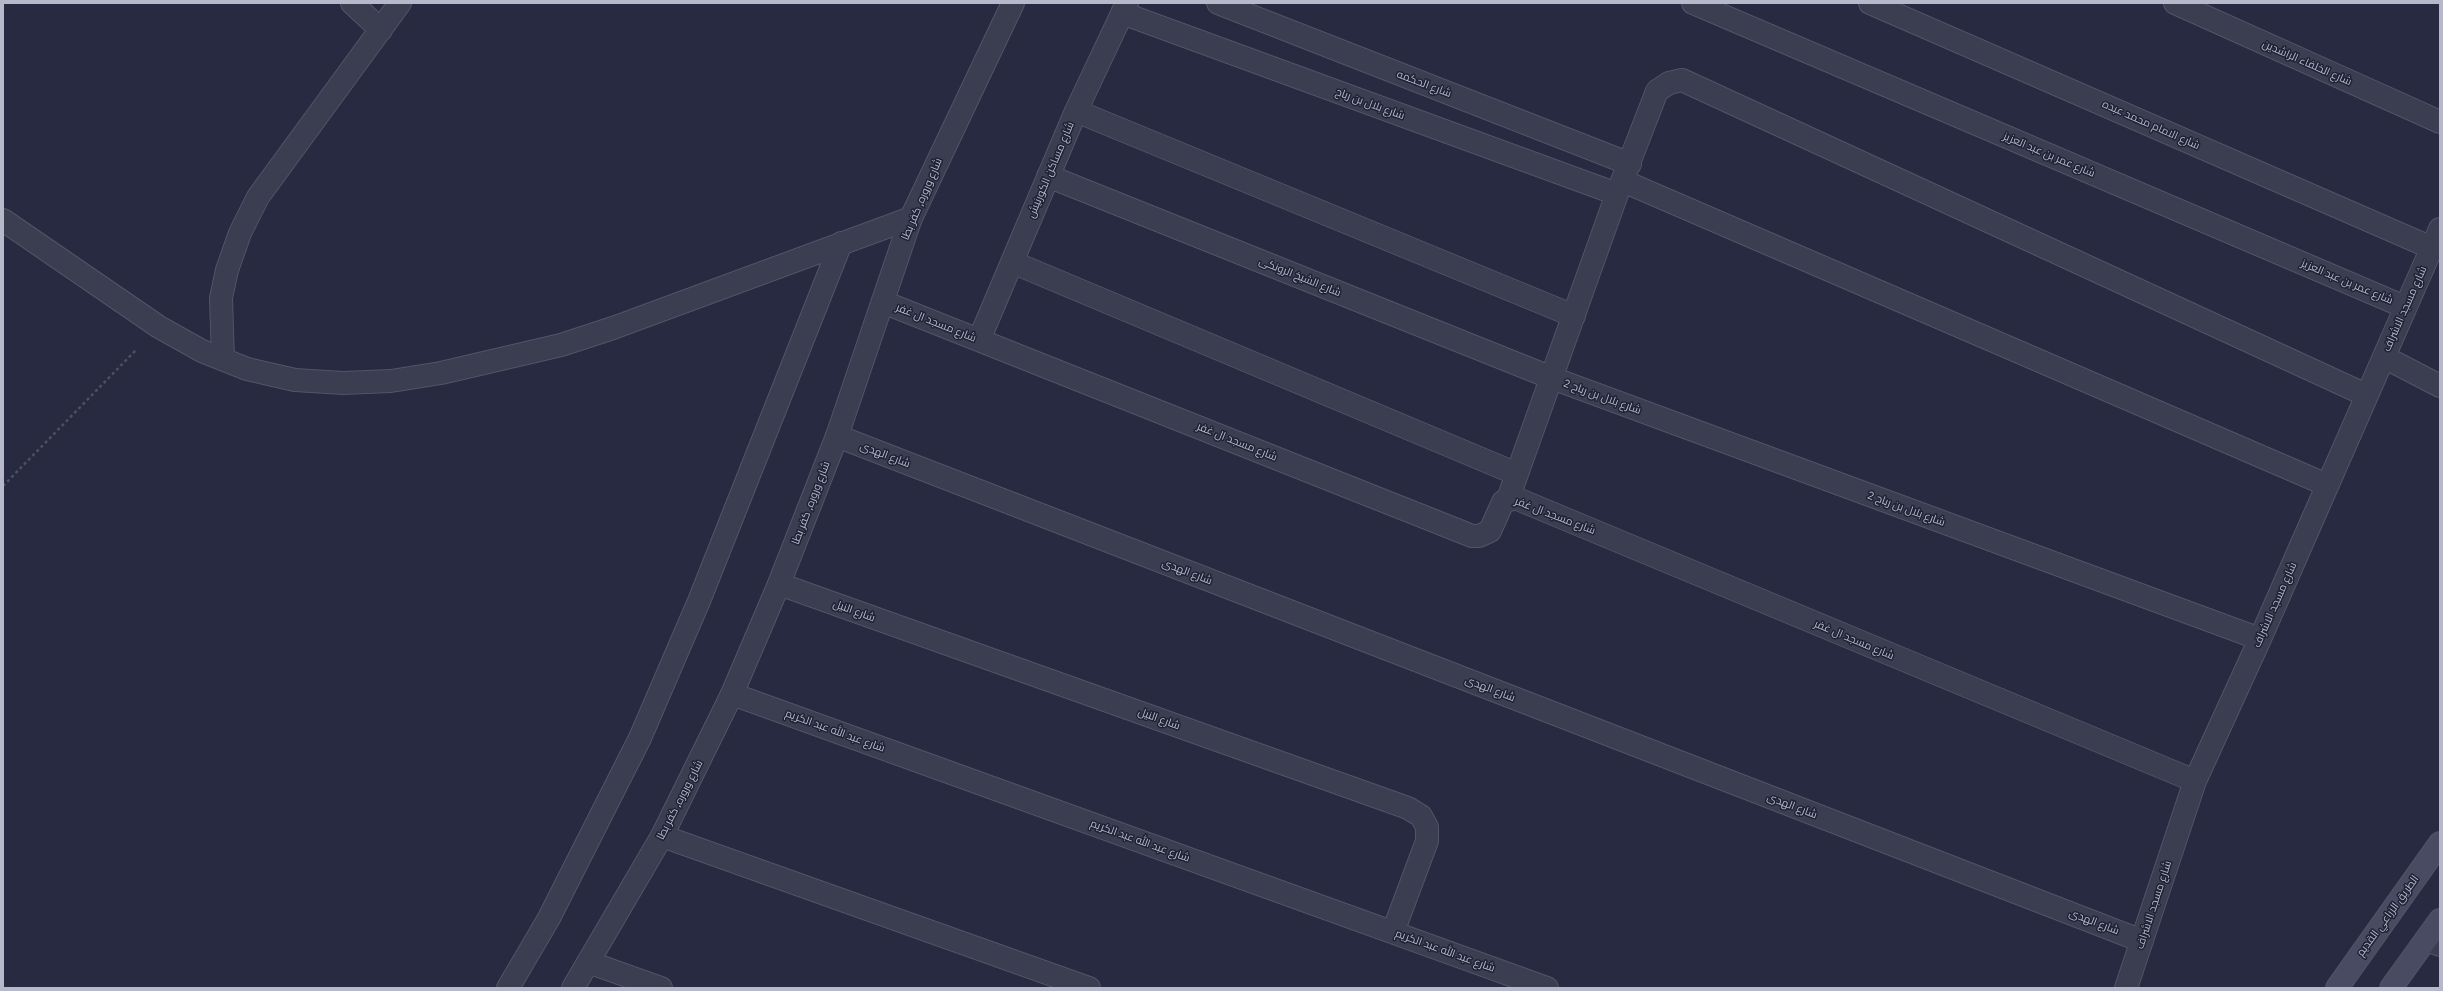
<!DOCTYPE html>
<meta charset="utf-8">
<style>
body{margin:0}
#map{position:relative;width:2443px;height:991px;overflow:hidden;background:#272a40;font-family:"IBM Plex Sans",sans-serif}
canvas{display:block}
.frame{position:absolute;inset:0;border:4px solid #b7b9ca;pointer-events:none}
</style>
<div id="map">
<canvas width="2443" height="991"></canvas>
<div class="frame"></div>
</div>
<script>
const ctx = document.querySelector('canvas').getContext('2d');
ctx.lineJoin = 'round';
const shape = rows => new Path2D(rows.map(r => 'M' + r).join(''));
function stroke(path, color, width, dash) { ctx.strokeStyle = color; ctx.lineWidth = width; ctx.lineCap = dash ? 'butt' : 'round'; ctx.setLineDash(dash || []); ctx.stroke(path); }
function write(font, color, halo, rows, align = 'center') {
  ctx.font = font + ' "IBM Plex Sans",Cairo,sans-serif'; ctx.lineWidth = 3; ctx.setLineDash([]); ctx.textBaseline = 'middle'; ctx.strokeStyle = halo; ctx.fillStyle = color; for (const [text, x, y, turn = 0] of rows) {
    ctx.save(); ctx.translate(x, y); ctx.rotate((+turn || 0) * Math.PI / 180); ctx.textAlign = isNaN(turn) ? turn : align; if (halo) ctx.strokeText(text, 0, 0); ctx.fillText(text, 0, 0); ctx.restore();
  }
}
const minor = shape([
 [352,3,381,30],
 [1218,3,1630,164],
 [1693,3,2405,307],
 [1870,3,2432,248],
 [2175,3,2440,122],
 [1122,13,1617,194],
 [1076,111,1574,316],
 [1048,176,1552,378,2260,639],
 [1623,181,2327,485],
 [3,220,159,327,202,351,247,369,295,380,343,383,391,381,441,373,561,345,613,328,911,218],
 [1012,262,1517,474],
 [883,302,1472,536,1479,536,1490,531,1503,502,1515,498,2195,781],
 [979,340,1076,111,1127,3],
 [2384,357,2440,386],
 [223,359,221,298,227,270,240,233,258,197,400,3],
 [837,436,2142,941],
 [1508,499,1617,194,1657,91,1669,83,1682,80,2366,395],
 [779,584,1408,808,1421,816,1427,827,1427,841,1393,932],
 [732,694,1547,988],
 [662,836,1089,988],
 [2426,940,2440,945],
 [588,962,661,988],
 [508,988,549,918,640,738,699,601,841,243],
 [2126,988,2195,781,2260,639,2440,229]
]);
const tertiary = shape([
 [573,988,662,836,732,694,779,584,837,436,911,218,1013,3]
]);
const secondary = shape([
 [2337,988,2440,843],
 [2391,988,2440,920]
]);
stroke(minor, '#525567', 24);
stroke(tertiary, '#525567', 24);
stroke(secondary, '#525567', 24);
stroke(shape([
 [3,486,137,349]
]), '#47545e', 2.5, [3, 3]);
stroke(minor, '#3b3d50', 22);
stroke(tertiary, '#3b3d50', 22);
stroke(secondary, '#494b62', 22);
write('11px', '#b7b9ca', '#1f2235', [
 ["شارع الخلفاء الراشدين",2307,63,24],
 ["شارع الحكمه",1424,84,21],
 ["شارع بلال بن رباح",1370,104,20],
 ["شارع الامام محمد عبده",2151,125,24],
 ["شارع عمر بن عبد العزيز",2049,155,23],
 ["شارع مساكن الكورنيش",1051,170,-67],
 ["شارع وروره, كفر بطا",922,199,-67],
 ["شارع الشيخ الرونكى",1300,277,22],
 ["شارع عمر بن عبد العزيز",2347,282,23],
 ["شارع مسجد الاشراف",2405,309,-66],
 ["شارع مسجد ال غفر",936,323,22],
 ["شارع بلال بن رباح 2",1602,397,20],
 ["شارع مسجد ال غفر",1237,442,22],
 ["شارع الهدى",885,455,21],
 ["شارع وروره, كفر بطا",811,503,-69],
 ["شارع بلال بن رباح 2",1906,509,20],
 ["شارع مسجد ال غفر",1555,516,21],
 ["شارع الهدى",1187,572,21],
 ["شارع مسجد الاشراف",2275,605,-66],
 ["شارع النيل",854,611,20],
 ["شارع مسجد ال غفر",1854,640,23],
 ["شارع الهدى",1490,689,21],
 ["شارع النيل",1159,719,20],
 ["شارع عبد الله عبد الكريم",835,731,20],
 ["شارع وروره, كفر بطا",680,800,-63],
 ["شارع الهدى",1792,806,21],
 ["شارع عبد الله عبد الكريم",1140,841,20],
 ["شارع مسجد الاشراف",2154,905,-72],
 ["الطريق الزراعي القديم",2388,916,-54],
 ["شارع الهدى",2094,922,21],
 ["شارع عبد الله عبد الكريم",1445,951,20]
]);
</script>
